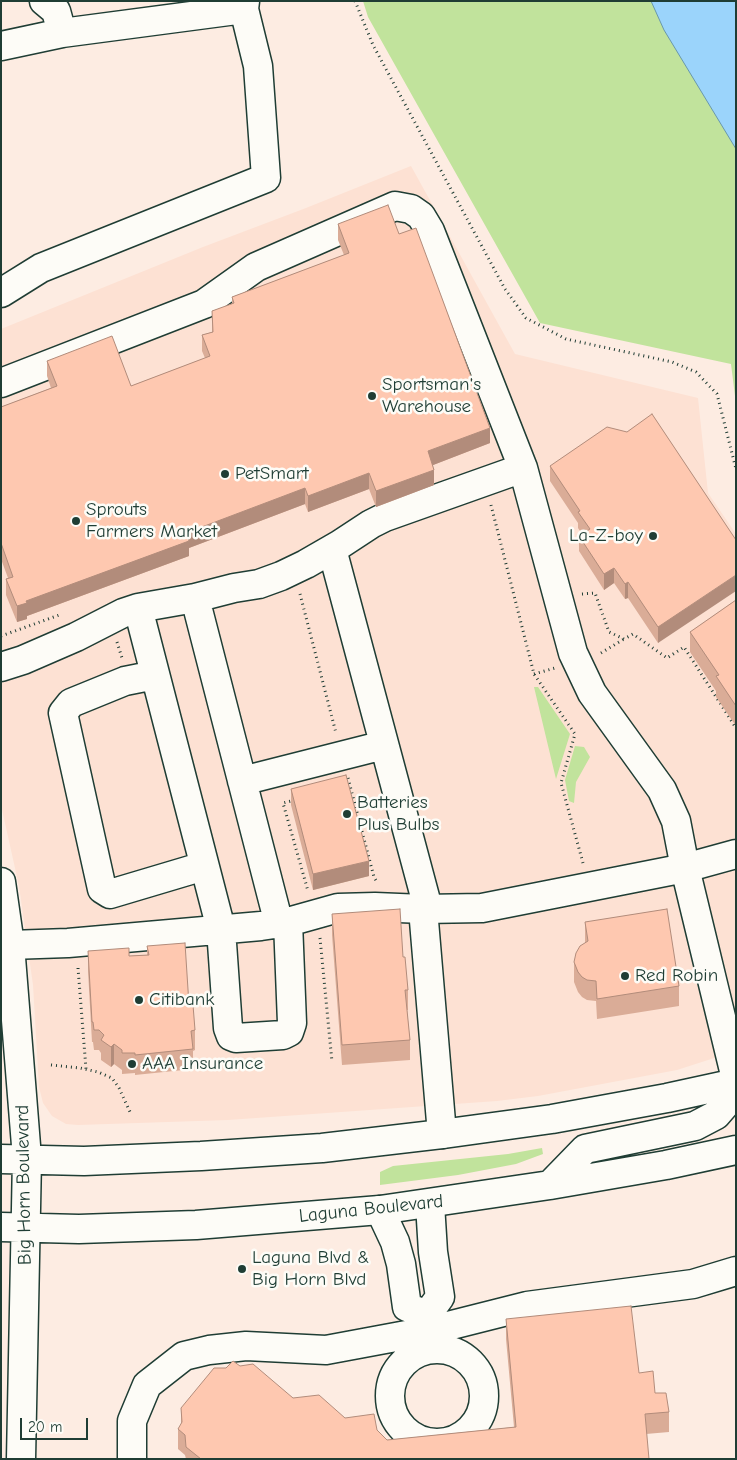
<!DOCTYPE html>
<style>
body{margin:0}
#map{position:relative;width:737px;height:1460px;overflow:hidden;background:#fdece2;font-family:"Comic Neue",sans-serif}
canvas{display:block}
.frame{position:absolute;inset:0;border:2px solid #1f3d34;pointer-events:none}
.scale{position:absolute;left:20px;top:1418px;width:68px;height:22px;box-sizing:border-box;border:2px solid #1f3d34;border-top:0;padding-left:6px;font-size:15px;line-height:18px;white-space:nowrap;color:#1f3d34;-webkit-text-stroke:4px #fdfcf7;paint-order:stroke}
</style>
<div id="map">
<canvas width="737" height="1460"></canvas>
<div class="frame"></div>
<div class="scale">20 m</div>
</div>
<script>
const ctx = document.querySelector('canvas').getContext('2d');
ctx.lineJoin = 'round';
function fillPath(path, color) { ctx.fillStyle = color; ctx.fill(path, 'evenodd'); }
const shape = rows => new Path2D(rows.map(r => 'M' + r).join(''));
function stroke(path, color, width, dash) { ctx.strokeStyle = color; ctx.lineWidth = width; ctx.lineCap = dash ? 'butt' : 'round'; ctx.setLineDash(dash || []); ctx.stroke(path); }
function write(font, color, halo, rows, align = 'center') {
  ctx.font = font + ' "Comic Neue",sans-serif'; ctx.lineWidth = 5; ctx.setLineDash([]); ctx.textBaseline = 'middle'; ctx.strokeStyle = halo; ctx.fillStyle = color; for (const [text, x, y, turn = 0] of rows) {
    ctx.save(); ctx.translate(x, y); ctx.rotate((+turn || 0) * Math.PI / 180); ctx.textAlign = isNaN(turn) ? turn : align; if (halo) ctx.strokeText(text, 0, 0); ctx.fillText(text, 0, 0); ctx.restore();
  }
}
fillPath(shape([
 [411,166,515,354,698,398,708,493,736,534,736,1051,677,1070,538,1096,497,1101,228,1120,78,1125,66,1124,52,1116,43,1103,39,1087,33,985,19,886,1,805,1,329,203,247,306,208]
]), '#fde1d3');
fillPath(shape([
 [363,1,736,1,736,404,731,364,540,323,368,17],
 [534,687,538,687,570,734,556,779],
 [575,746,584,747,590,757,576,782,574,803,569,801,565,780],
 [542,1148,543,1154,516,1164,458,1175,380,1185,380,1172,393,1166,508,1154]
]), '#c1e39c');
const water = shape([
 [651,1,736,1,736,149,664,30,651,1]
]);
fillPath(water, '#9bd4fb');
stroke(water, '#6998ab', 1);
const minor = shape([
 [44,1,56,11,62,33],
 [1,46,62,33,244,9],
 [1,293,41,268,266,178,258,66,244,9,245,1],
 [1,383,204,304,256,267,395,206,411,209,421,216,430,231,523,468,573,653,592,693,662,790,676,821,685,868,736,1079],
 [332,549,428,908],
 [195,598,279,924],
 [138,608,221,929,228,1028,231,1036,236,1038,283,1035,289,1032,292,1023,288,922],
 [1,667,23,660,76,637,123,613,138,608,195,598,234,588,259,584,281,576,306,564,339,545,371,524,385,517,523,468],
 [155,675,125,681,71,703,63,713,102,889,110,894,204,866],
 [242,781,384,745],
 [423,909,482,908,685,868,736,854],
 [10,945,68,943,261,926,288,922,338,908,375,907,423,909,442,1134],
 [380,1210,395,1242,401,1264,407,1307,427,1315],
 [428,1347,427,1315,440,1297,433,1252,430,1204],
 '390 1396a47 47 0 1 1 94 0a47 47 0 1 1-94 0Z',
 [132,1459,132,1421,147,1385,184,1356,209,1350,246,1346,326,1350,428,1331,527,1306,693,1284,736,1271]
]);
const major = shape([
 [1,882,10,945,27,1158,21,1459],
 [1,1159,84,1161,201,1156,322,1148,442,1134,552,1119,667,1098,736,1083],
 [550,1185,585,1149,695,1126,716,1115,729,1100,736,1085],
 [1,1227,79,1229,196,1225,380,1210,550,1185,666,1165,736,1150]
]);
stroke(minor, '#1f3d34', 31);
stroke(major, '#1f3d34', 31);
stroke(shape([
 [355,1,373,45,505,289,526,318,566,339,672,362,696,372,717,394,736,469],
 [491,505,534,674,575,734,561,783,583,863],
 [300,594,336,733],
 [582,594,595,593,609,632,624,639,633,634,667,658,684,647,736,728],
 [1,636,62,614],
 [117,642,122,658],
 [601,653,624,639],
 [534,674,555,668],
 [348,778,374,877,377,882],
 [295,800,283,803,308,891],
 [320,938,332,1062],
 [78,968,86,1069],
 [51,1065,80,1068,98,1072,112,1078,119,1088,131,1114]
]), '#1f3d34', 3, [1, 4]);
stroke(minor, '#fdfcf7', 28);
stroke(major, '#fdfcf7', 28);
fillPath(shape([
 [338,224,399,234,490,443,433,465,434,485,376,507,369,489,308,512,305,504,189,548,189,556,27,616,27,619,17,622,6,595,6,579,8,578,1,559,1,407,51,388,47,376,47,361,131,386,205,358,202,351,202,335,212,332,212,311,232,304,232,297,344,255,338,240],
 [550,466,736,540,658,643,628,598,625,599,614,583,604,590,579,551,579,536,582,534,578,528,578,523,550,481],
 [736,600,736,726,716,697,716,691,690,652,690,632],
 [291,789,369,876,313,890,291,805],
 [332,914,403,957,408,990,408,1010,407,1010,410,1040,410,1060,342,1065,332,935],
 [585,922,679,986,679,1006,597,1019,596,1001,587,1000,582,997,578,992,574,982,574,962,585,943],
 [147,946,189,1005,195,1030,195,1050,193,1051,193,1069,135,1075,135,1073,122,1074,122,1070,114,1064,111,1067,101,1060,101,1053,99,1050,94,1050,93,1042,92,1042,88,971,88,951,129,956,147,955],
 [506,1319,639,1373,669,1412,669,1432,646,1434,649,1459,186,1459,185,1455,178,1449,178,1429,181,1425,181,1408,226,1368,240,1366,293,1398,377,1430,387,1440,514,1427,506,1339]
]), '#daac97');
fillPath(shape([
 [490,428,490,443,428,467,428,451],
 [434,470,434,485,376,507,376,491],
 [369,473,369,489,308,512,308,496],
 [305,488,305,504,189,548,189,556,27,616,27,619,17,622,17,606,26,601,186,533],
 [614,568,614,583,604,590,604,574],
 [736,575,736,591,658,643,658,627],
 [628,582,628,598,625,599,625,584],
 [369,861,369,876,313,890,313,874],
 [114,1044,114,1064,111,1067,111,1047]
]), '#b28c7b');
const building = shape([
 [388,205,399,234,416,228,490,428,428,451,434,470,376,491,369,473,308,496,305,488,186,533,189,541,26,601,27,603,17,606,6,579,13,577,1,543,1,407,57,386,47,361,112,336,131,386,210,356,202,335,213,332,212,311,234,303,232,297,349,253,338,224,388,205],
 [652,414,736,540,736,575,658,627,628,582,625,584,614,568,604,574,579,536,590,529,578,512,580,511,550,466,607,427,627,432,652,414],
 [736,600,736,706,716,676,719,675,690,632,736,600],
 [346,775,369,861,313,874,291,789,346,775],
 [400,909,403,957,405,957,408,990,405,990,410,1040,342,1045,332,914,400,909],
 [667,909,679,986,597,999,596,981,587,980,582,977,578,972,574,962,576,953,580,946,588,941,585,922,667,909],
 [185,943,189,1005,193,1005,195,1030,191,1031,193,1049,135,1055,135,1053,122,1053,122,1050,114,1044,111,1047,101,1040,104,1035,99,1030,94,1030,93,1022,92,1022,88,951,129,948,129,956,149,955,147,946,185,943],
 [631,1306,639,1373,653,1371,655,1393,666,1393,669,1412,645,1414,649,1459,201,1459,186,1447,185,1435,178,1429,182,1422,181,1408,214,1368,226,1368,233,1361,240,1366,253,1364,293,1398,319,1395,345,1418,374,1414,377,1430,387,1440,516,1427,506,1319,631,1306]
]);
fillPath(building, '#fec8b0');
stroke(building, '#b28c7b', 1);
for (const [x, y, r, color] of [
 [372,396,5,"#1f3d34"],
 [225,474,5,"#1f3d34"],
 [76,521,5,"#1f3d34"],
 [653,536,5,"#1f3d34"],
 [347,814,5,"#1f3d34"],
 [625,976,5,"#1f3d34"],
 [139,1000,5,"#1f3d34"],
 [132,1064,5,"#1f3d34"],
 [242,1269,5,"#1f3d34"]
]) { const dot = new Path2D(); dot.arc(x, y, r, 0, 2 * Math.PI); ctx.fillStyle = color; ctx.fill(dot); stroke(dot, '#fdfcf7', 2); }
write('19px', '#1f3d34', '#fdfcf7', [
 ["Sportsman's",382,385],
 ["Warehouse",382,407],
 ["PetSmart",235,474],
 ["Sprouts",86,510],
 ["Farmers Market",86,532],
 ["La-Z-boy",643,536,"right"],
 ["Batteries",357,803],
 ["Plus Bulbs",357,825],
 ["Red Robin",635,976],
 ["Citibank",149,1000],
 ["AAA Insurance",142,1064],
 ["Laguna Blvd &",252,1258],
 ["Big Horn Blvd",252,1280]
], 'left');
write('19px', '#1f3d34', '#fdfcf7', [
 ["Big Horn Boulevard",24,1185,-91],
 ["Laguna Boulevard",371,1209,-6]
]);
</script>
